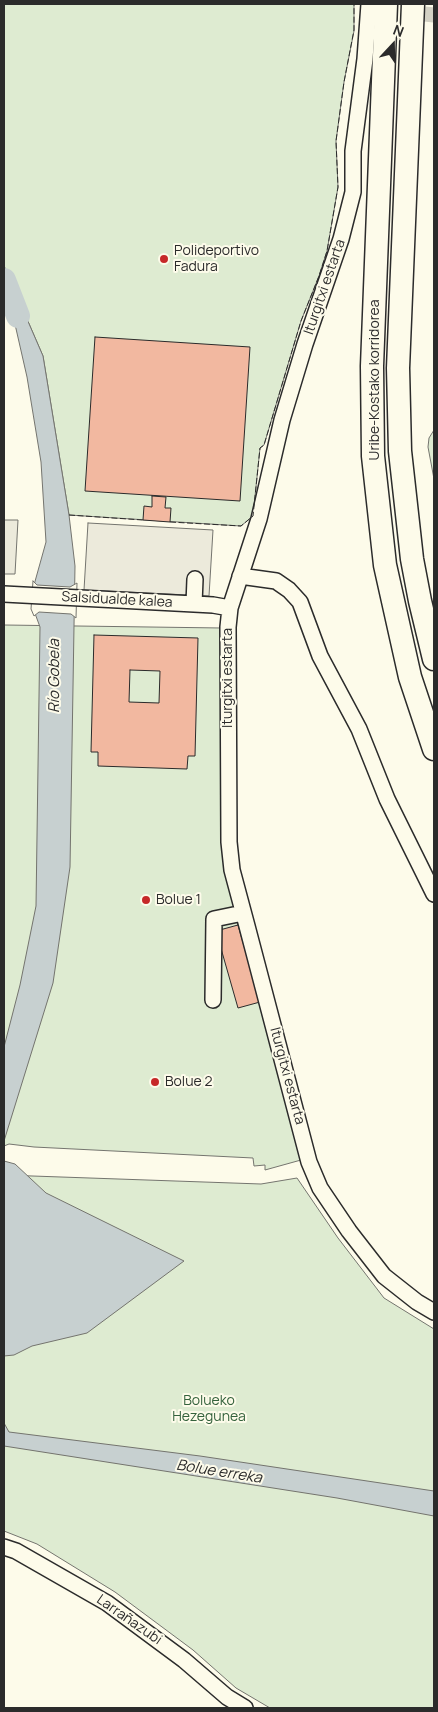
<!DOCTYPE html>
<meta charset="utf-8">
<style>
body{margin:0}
#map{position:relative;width:438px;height:1712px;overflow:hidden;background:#fdfbea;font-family:Manrope,sans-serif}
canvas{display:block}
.frame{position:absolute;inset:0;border:5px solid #2b2b2b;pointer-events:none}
.north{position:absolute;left:368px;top:20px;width:50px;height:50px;-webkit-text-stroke:4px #fdfbea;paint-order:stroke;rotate:21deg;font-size:14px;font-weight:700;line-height:20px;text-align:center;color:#2b2b2b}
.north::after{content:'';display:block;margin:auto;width:18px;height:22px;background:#2b2b2b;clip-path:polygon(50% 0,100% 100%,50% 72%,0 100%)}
</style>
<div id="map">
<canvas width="438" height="1712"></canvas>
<div class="frame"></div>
<div class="north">N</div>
</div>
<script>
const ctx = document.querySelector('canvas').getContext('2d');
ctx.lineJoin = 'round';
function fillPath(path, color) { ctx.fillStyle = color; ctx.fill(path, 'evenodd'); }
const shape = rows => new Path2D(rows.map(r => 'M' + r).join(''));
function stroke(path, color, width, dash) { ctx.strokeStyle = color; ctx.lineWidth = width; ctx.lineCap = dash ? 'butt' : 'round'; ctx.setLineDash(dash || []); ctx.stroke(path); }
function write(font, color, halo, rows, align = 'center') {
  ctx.font = font + ' Manrope,sans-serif'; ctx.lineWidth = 4; ctx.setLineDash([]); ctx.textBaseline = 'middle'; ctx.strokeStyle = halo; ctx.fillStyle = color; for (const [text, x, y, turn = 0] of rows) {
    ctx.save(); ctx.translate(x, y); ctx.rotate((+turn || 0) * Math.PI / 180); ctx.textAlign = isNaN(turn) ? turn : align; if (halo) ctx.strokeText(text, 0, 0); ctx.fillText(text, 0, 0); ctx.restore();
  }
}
const green = shape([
 [4,4,354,4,354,31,344,82,336,141,338,187,327,251,319,276,301,321,264,445,260,448,253,516,241,526,69,515,43,356,4,266,4,4],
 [434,430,434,479,428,447,429,438,434,430],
 [4,625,222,628,225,844,238,925,301,1160,265,1170,265,1165,254,1166,253,1158,34,1147,9,1144,4,1146,4,625],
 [4,1175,261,1184,297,1178,338,1238,384,1298,434,1329,434,1708,270,1708,236,1688,193,1650,115,1592,37,1544,4,1531,4,1175]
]);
fillPath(green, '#deebd1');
stroke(green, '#74746e', 1);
const parking = shape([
 [4,520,18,520,15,574,4,574,4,520],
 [88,523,213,530,209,596,84,590,88,523]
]);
fillPath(parking, '#eceadb');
stroke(parking, '#74746e', 1);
const water = shape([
 [4,266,43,356,69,515,75,566,70,867,53,983,4,1141,4,1047,20,985,36,906,40,627,33,608,34,585,46,542,41,462,27,377,4,276,4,266],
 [4,1161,15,1164,46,1193,184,1261,87,1333,32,1346,14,1355,4,1356,4,1161],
 [4,1423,9,1432,200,1456,434,1491,434,1516,337,1498,4,1446,4,1423]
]);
fillPath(water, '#c7d0d0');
stroke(water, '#74746e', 1);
const pier = shape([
 [33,581,37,585,70,587,77,583,76,618,71,614,39,612,34,616,31,609,33,581]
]);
fillPath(pier, '#fdfbea');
stroke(pier, '#74746e', 1);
stroke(shape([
 [4,280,18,316]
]), '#c7d0d0', 24);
const building = shape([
 [95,337,250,347,240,501,85,491,95,337],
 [152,496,166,497,165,508,171,508,170,522,143,520,144,506,152,507,152,496],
 [94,635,198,638,195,756,188,756,187,769,98,766,98,752,91,752,94,635],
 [130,670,160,671,159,703,129,702,130,670],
 [238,925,260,1002,238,1008,216,931,238,925]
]);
fillPath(building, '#f2b8a0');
stroke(building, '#2b2b2b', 1);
stroke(shape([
 [379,9,434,15]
]), '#d3d1c4', 15, [15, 8]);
const minor = shape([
 [369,4,365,59,353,151,353,192,341,239,305,344,282,420,259,519,230,608,228,627,229,842,232,870,247,926,309,1162,320,1188,349,1231,384,1276,417,1302,434,1312],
 [240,576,276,581,289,590,300,602,320,656,359,729,387,799,434,894],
 [4,594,213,605,230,608],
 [194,604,195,579],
 [213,1000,214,919,243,913],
 [4,1547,16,1551,107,1603,184,1660,227,1697,245,1708]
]);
const highway = shape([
 [386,4,372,366,373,456,385,565,410,677,434,749],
 [413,4,398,368,400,451,412,559,420,601,434,659]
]);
stroke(minor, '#2b2b2b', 18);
stroke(highway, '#2b2b2b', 25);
stroke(minor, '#fdfbea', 15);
stroke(highway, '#fdfbea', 22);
stroke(shape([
 [69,515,143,520],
 [170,522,241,526,253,516,260,448,264,445,301,321,319,276,327,251,338,187,336,141,344,82,354,30,354,4]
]), '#2b2b2b', 1, [6, 2.5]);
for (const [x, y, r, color] of [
 [164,259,5,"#c62828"],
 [146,900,5,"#c62828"],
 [155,1082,5,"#c62828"]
]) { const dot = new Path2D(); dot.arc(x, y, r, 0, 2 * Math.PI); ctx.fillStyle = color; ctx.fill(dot); stroke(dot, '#fdfbea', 2); }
write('14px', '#2b2b2b', '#fdfbea', [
 ["Polideportivo",174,251],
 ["Fadura",174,267],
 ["Bolue 1",156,900],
 ["Bolue 2",165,1082]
], 'left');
write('14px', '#2b2b2b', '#fdfbea', [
 ["Iturgitxi estarta",325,287,-71],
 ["Uribe-Kostako korridorea",375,380,-90],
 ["Salsidualde kalea",117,600,3],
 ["Iturgitxi estarta",228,678,-90],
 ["Iturgitxi estarta",287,1076,75],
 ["Larrañazubi",129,1620,35]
]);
write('14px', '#34623c', '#fdfbea', [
 ["Bolueko",209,1401],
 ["Hezegunea",209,1417]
]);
write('italic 15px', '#2b2b2b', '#fdfbea', [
 ["Río Gobela",55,676,-90],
 ["Bolue erreka",219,1472,9]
]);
</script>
